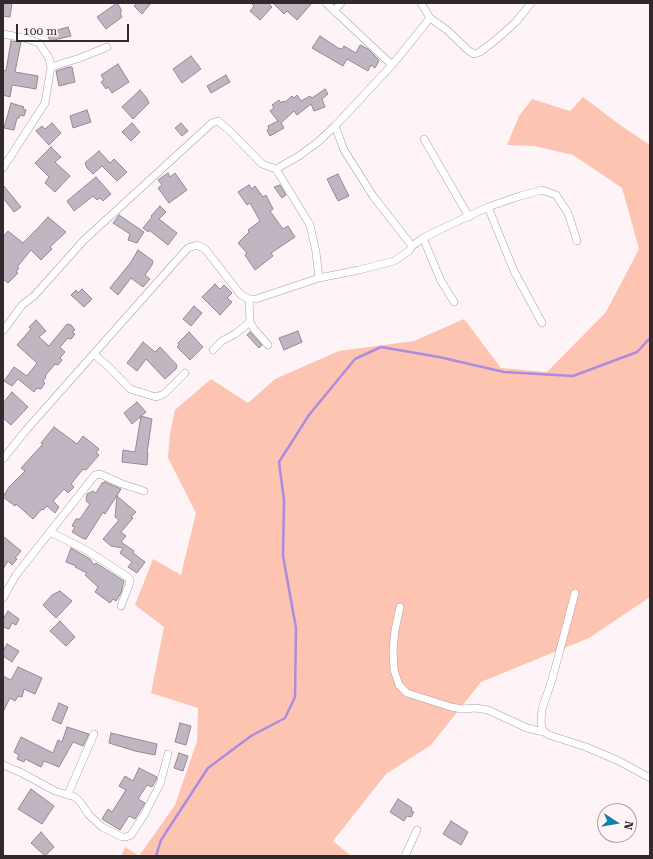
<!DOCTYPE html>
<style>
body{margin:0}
#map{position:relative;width:653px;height:859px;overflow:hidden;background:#fef4f8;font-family:"Roboto Serif",serif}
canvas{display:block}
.frame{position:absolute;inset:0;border:4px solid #302a2d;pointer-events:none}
.north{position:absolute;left:597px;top:803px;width:40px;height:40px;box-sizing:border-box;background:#fef4f8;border:1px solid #aca3a7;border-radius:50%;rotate:102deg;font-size:11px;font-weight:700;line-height:16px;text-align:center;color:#302a2d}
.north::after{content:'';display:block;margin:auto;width:14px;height:18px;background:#0b83a8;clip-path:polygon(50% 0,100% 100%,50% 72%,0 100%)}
.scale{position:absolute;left:16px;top:24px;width:113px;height:18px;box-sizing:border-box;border:2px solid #302a2d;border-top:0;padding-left:5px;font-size:12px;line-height:14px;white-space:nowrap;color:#302a2d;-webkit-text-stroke:3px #fef4f8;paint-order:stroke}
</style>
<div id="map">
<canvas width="653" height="859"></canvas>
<div class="frame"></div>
<div class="north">N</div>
<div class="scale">100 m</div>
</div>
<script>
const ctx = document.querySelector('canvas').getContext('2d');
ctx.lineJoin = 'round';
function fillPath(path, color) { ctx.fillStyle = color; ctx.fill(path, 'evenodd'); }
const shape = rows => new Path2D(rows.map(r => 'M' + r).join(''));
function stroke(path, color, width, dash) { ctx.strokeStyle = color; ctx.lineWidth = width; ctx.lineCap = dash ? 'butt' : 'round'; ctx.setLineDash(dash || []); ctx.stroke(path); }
fillPath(shape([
 [583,97,620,125,650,145,650,597,589,638,481,682,431,745,386,774,333,841,351,856,121,856,125,847,139,856,175,805,197,741,198,708,151,693,164,627,135,605,153,559,181,575,196,513,168,458,170,433,175,410,211,379,248,403,275,379,339,351,414,341,464,319,501,368,547,372,606,312,639,249,622,188,573,155,534,146,507,145,519,116,532,99,570,111]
]), '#fec4b2');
stroke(shape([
 [156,856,161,840,208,768,251,736,285,718,295,697,296,628,283,556,284,500,279,462,309,415,355,359,381,347,439,357,504,372,573,376,637,352,650,338]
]), '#ab8cde', 2.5);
const building = shape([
 [3,3,12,3,10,17,3,16,3,3],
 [117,3,121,9,121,12,120,13,122,17,106,29,97,17,117,3],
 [137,3,151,3,142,14,134,6,137,3],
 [251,3,268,3,272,7,260,20,250,11,254,6,251,3],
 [273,3,312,3,297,20,287,11,284,14,273,3],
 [68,27,71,36,50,41,47,33,68,27],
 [320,36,338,48,342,49,344,46,356,53,360,45,368,49,378,59,379,61,375,68,371,65,368,71,347,59,343,66,312,48,320,36],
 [11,41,21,42,15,72,38,76,36,89,12,85,10,97,3,95,3,70,6,71,11,41],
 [191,56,201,69,182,83,173,69,191,56],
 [118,64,129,82,112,93,108,87,106,89,101,82,104,80,101,75,118,64],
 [69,67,72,67,75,82,59,86,56,71,69,67],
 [226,75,230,82,211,93,207,86,226,75],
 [325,89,328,94,322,99,325,107,314,111,311,104,297,115,294,111,281,123,284,128,270,136,267,130,269,129,268,126,278,121,270,111,274,108,272,105,279,100,281,103,283,101,285,102,292,96,294,98,297,95,301,101,310,96,312,98,325,89],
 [140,90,146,97,149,103,133,119,122,107,140,90],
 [11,103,24,107,23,109,26,110,24,116,20,115,19,118,17,118,14,130,4,128,11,103],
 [87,110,91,122,73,128,70,116,87,110],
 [52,123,61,133,49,145,36,131,42,126,45,129,52,123],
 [132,123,140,132,131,141,122,132,132,123],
 [181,123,188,131,182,136,175,128,181,123],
 [51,147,61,157,55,162,70,176,55,192,45,183,49,177,35,163,51,147],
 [99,151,110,163,114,159,127,172,117,181,102,166,93,174,87,168,85,163,99,151],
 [168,173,170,177,175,173,187,190,169,203,158,188,162,185,158,180,168,173],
 [338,174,349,196,338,201,327,179,338,174],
 [96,177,111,194,103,201,100,198,97,200,93,196,74,211,67,201,96,177],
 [3,185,21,207,14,212,3,198,3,185],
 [249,185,252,189,255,186,263,197,266,195,273,209,270,211,283,229,288,226,295,237,271,253,273,256,255,270,245,255,247,253,238,243,249,232,248,230,260,221,250,203,247,205,238,192,249,185],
 [280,185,286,195,282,198,274,187,280,185],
 [160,206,166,212,159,219,177,233,168,245,149,230,148,232,143,228,152,217,151,216,160,206],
 [119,215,144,232,137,243,128,240,130,234,113,223,119,215],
 [48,217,66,232,50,247,52,249,41,260,31,250,17,267,19,268,16,272,18,273,8,283,3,279,3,237,8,231,23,243,37,229,48,217],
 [138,250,153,261,152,265,145,275,150,279,143,287,131,278,118,295,110,288,131,262,138,250],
 [215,284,220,289,224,285,232,293,227,298,232,302,220,315,202,297,215,284],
 [82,289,92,299,84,307,71,295,76,290,78,293,82,289],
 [194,306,202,313,191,326,183,319,194,306],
 [36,320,46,331,39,337,49,346,67,324,71,325,75,330,72,332,75,334,71,339,68,338,60,347,65,352,60,358,62,360,58,365,55,364,45,376,46,377,43,381,45,383,41,389,37,388,34,392,18,379,12,386,4,381,14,367,27,376,37,363,17,345,31,329,29,327,36,320],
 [298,331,302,342,284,350,279,338,298,331],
 [189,332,203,347,190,360,177,347,179,345,178,343,189,332],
 [250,332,262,345,259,348,247,335,250,332],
 [143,342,155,352,160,347,177,365,176,369,165,379,146,359,137,371,127,363,143,342],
 [12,392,28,407,11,425,3,418,3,403,12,392],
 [137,402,146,412,132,424,124,413,137,402],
 [141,416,152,419,147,453,148,453,147,465,122,462,123,450,135,452,141,416],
 [54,427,77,444,83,436,99,449,96,453,99,455,86,470,83,469,71,484,74,487,68,493,64,489,53,501,59,507,55,513,47,506,43,510,42,509,33,519,16,504,15,506,3,497,9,487,25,471,21,468,43,444,41,443,54,427],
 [105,482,121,489,105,514,103,512,86,539,84,539,72,532,75,527,72,526,76,519,80,519,90,504,86,501,87,494,93,491,96,493,102,483,105,482],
 [117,496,136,512,131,517,133,518,121,532,126,536,121,542,134,551,133,553,145,562,137,573,128,567,132,562,120,553,123,548,111,546,103,539,119,520,115,517,117,496],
 [3,536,21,551,15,558,17,559,12,565,8,561,3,569,3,536],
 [71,548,90,559,94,565,96,563,124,581,121,593,116,601,113,599,110,603,95,592,98,587,85,575,87,573,75,567,76,566,66,562,71,548],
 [60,591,72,601,56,618,43,605,52,595,60,591],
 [8,611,19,619,16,625,12,623,9,629,3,627,3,619,8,611],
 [60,621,75,637,66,646,50,631,60,621],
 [7,644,19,651,12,662,3,656,3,651,7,644],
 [18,667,42,678,35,694,24,689,22,697,18,696,15,701,10,698,3,712,3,676,11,680,18,667],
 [59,703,68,707,61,724,52,720,59,703],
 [180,723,191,726,186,745,175,742,180,723],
 [67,727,89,734,83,746,73,742,59,767,44,761,41,767,25,759,24,762,17,759,19,755,14,752,21,737,53,753,58,740,62,742,67,727],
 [111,733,157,744,155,755,135,751,109,743,111,733],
 [179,753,188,756,183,771,174,768,179,753],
 [139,768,157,777,156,780,152,787,147,785,138,799,145,803,135,819,129,816,120,830,102,819,108,809,112,812,126,790,119,786,125,776,133,781,139,768],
 [31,789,54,806,42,824,18,809,31,789],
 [398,799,412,808,411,811,414,812,411,817,407,816,404,821,390,812,398,799],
 [451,821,468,832,461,845,443,834,451,821],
 [41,832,54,847,45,856,31,843,41,832]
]);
fillPath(building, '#c0b6c1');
stroke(building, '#938994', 1);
const street = shape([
 [326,3,392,65],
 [334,11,341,3],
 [430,18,447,30,469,51,474,54,480,52,498,38,516,22,531,3],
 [3,34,24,38,39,43,49,58,51,67,45,103,3,168],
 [51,67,80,58,107,47],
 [335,126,344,150,373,196,412,246],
 [424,139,469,217],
 [276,169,299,156,318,142,335,126,392,65,430,18,421,3],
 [488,207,514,271,542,323],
 [423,238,441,281,454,302],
 [249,299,250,322,254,329,268,345],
 [3,331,22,305,34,296,84,240,212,123,218,121,230,131,262,164,276,169,310,225,316,252,319,278],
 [213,350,222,341,235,334,250,322],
 [94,354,110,368,130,389,156,397,164,394,185,373],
 [3,459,27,429,177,260,188,248,197,245,205,249,241,295,249,299,256,299,319,278,359,270,394,261,409,251,412,246,423,238,437,231,488,207,520,196,542,190,556,195,568,213,577,241],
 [50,532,86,550,128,577,130,580,129,585,121,606],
 [575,593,552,680,542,709,541,722,542,728,544,732,549,735,586,747,619,761,650,778],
 [3,598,16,575,95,475,100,474,122,484,144,491],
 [400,607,395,630,393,650,394,670,399,685,407,693,451,707,462,709,476,708,488,710,527,728,544,732],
 [3,765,22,773,55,791,75,797,81,803,89,815,102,827,122,837,126,837,131,835,144,815,160,784,168,754],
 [68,794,94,734],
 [405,856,417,830]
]);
stroke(street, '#ad9ea5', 8);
stroke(street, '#fff', 7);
</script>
